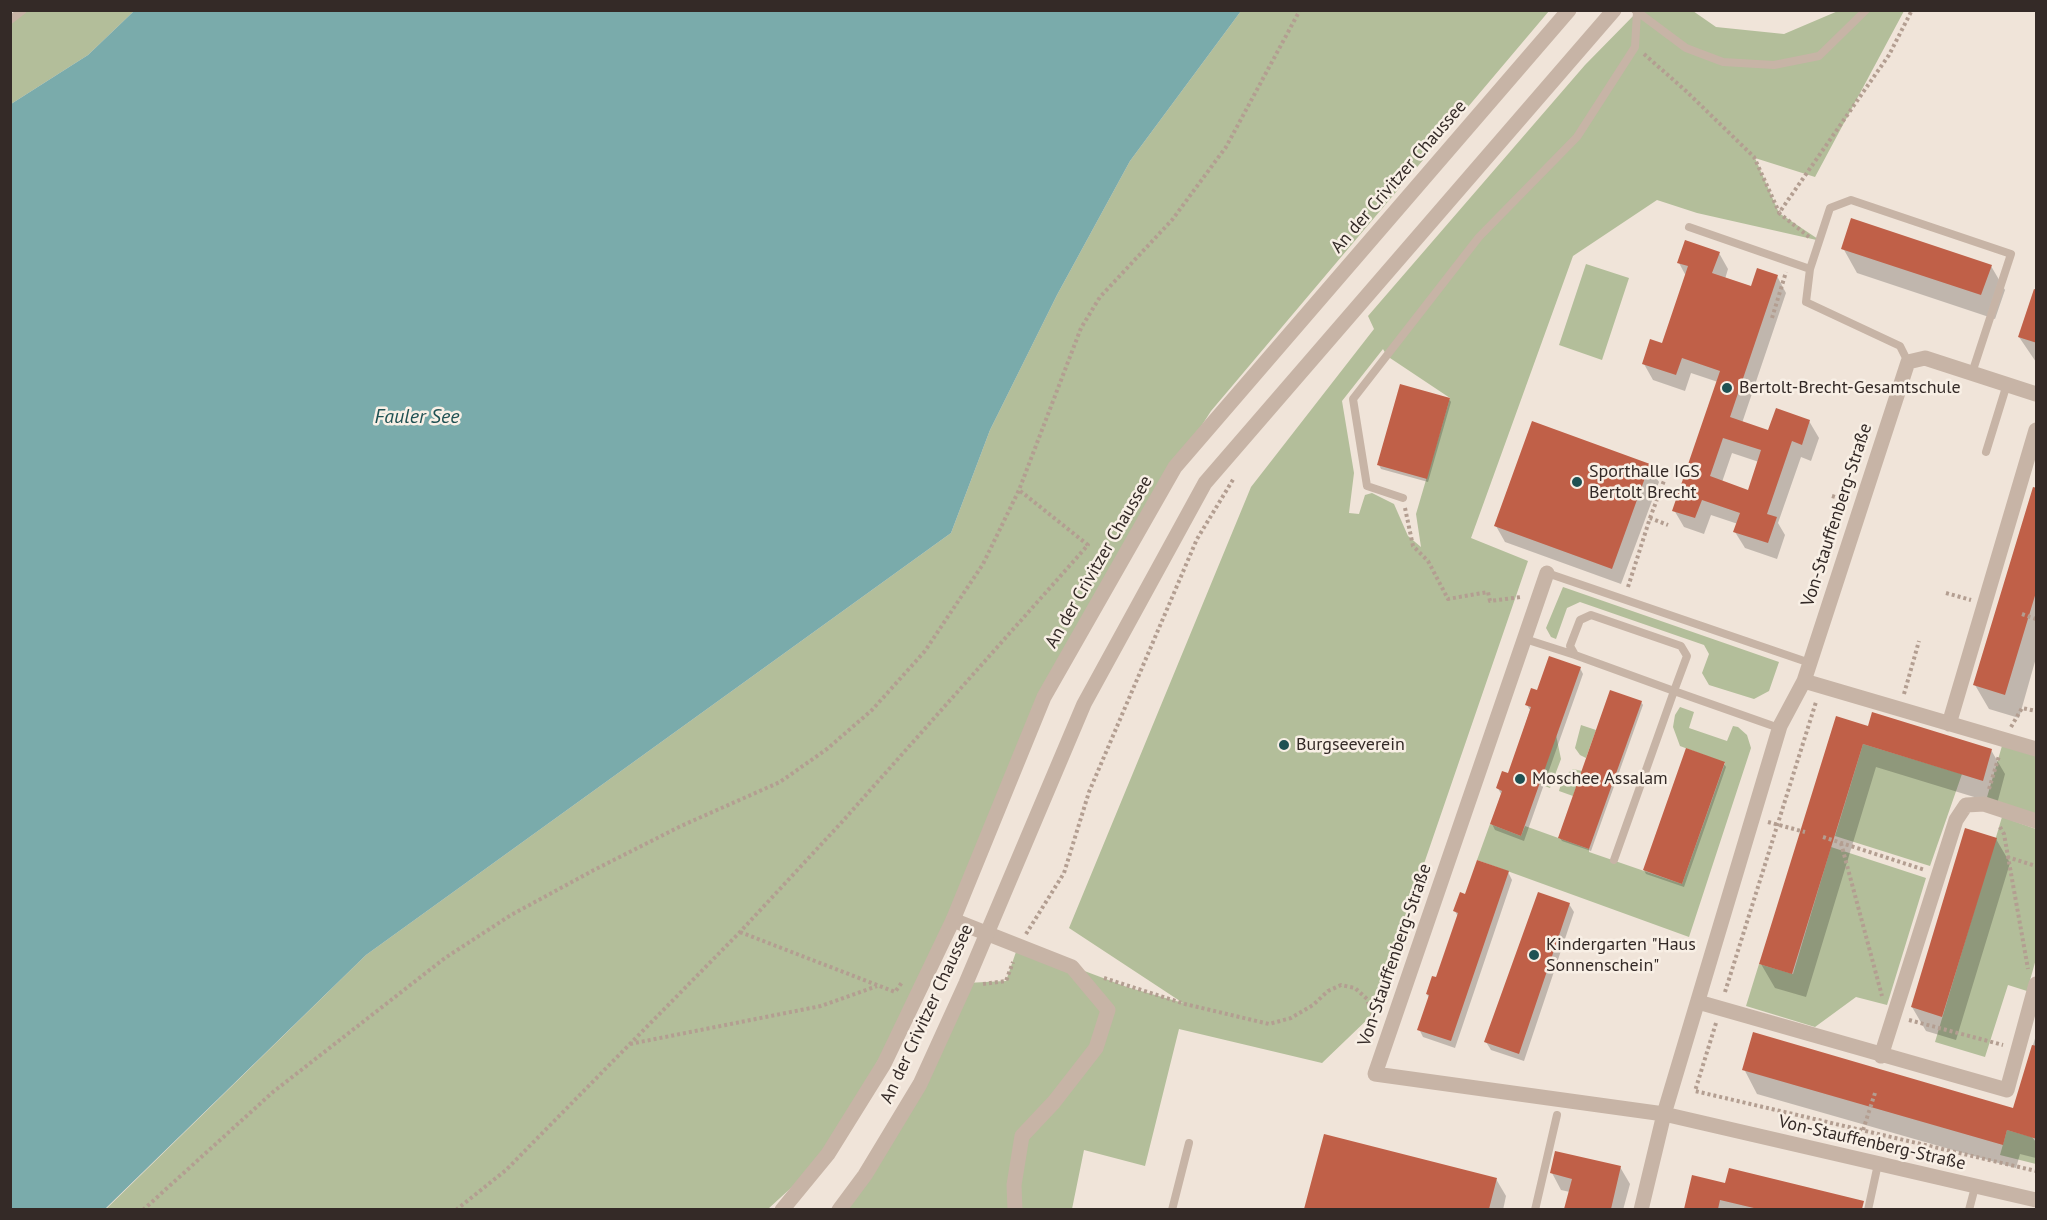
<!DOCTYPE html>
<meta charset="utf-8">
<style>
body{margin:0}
#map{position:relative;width:2047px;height:1220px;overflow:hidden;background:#f0e4d9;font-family:"PT Sans",sans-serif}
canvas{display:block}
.frame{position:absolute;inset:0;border:12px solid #342a27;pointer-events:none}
</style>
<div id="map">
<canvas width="2047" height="1220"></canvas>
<div class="frame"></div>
</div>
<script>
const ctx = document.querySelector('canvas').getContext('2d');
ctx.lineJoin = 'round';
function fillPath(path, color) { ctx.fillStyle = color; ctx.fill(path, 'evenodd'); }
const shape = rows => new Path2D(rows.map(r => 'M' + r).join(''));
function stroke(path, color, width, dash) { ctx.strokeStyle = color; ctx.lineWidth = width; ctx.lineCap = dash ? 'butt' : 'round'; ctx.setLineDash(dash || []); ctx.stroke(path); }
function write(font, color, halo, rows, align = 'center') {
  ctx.font = font + ' "PT Sans",sans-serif'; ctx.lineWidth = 5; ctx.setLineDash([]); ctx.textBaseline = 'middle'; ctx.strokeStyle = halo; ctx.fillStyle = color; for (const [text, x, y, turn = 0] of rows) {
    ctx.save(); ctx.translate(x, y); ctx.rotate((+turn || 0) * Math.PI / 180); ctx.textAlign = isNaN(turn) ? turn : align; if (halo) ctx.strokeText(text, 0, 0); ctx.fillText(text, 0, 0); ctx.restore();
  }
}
fillPath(shape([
 [23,11,134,11,88,55,11,104,11,20],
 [1241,11,1549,11,1211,411,1175,467,1044,697,953,920,828,1154,768,1209,105,1210,366,955,951,533,990,430,1057,295,1130,161],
 [1638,11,1693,11,1716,27,1784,34,1838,11,1904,11,1815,177,1755,158,1779,213,1821,241,1697,213,1657,200,1573,256,1471,538,1528,561,1372,1015,1322,1063,1179,1029,1145,1166,1084,1150,1072,1209,839,1210,865,1175,966,983,1006,981,1018,946,1127,987,1183,1003,1069,928,1251,487,1374,329,1368,316,1585,65],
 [1383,349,1387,356,1450,398,1416,514,1421,547,1408,536,1394,504,1372,493,1365,495,1359,514,1349,513,1354,473,1342,401],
 [1586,264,1629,278,1602,360,1559,345],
 [1563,587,1779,662,1769,691,1754,699,1709,685,1702,673,1709,654,1704,645,1580,602,1567,608,1556,639,1551,637,1546,628],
 [1680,707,1694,712,1689,728,1727,741,1733,726,1738,727,1747,735,1751,748,1689,937,1477,860,1490,824,1521,836,1525,826,1589,849,1589,852,1682,884,1725,763,1680,746,1673,727,1675,715],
 [1581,725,1596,730,1586,758,1580,755,1575,748],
 [1556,735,1561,759,1550,788,1539,784],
 [2004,739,2036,749,2036,821,1985,804],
 [1863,744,1962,774,1930,866,1835,836],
 [1573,769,1582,771,1573,796,1559,791,1563,777],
 [2002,817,2036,829,2036,959,2027,991,2008,985,1985,1057,1935,1042],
 [1831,847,1926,878,1887,1005,1856,997,1815,1027,1746,1006,1759,964,1793,974],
 [2007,1130,2032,1137,2036,1142,2036,1164,2000,1155]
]), '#b3be9a');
fillPath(shape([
 [134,11,1241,11,1130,161,1057,295,990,430,951,533,366,955,105,1209,11,1209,11,104,88,55]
]), '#7aabab');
fillPath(shape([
 [1843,248,1991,266,2005,290,1995,319,1857,273],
 [1719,253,1728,269,1725,279,1752,288,1777,276,1786,293,1742,423,1769,432,1809,421,1819,438,1811,461,1801,457,1778,523,1785,535,1777,559,1745,548,1735,532,1738,524,1711,515,1704,534,1684,527,1674,510,1718,382,1691,373,1685,391,1653,380,1644,364,1663,345,1686,276,1679,263],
 [1732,453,1759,462,1749,492,1722,482],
 [2036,286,2036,362,2019,337],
 [1449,399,1451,402,1428,482,1381,469,1379,465],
 [1649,466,1659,482,1621,584,1505,542,1496,526],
 [2036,496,2036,658,2019,718,1989,709,1975,685],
 [1580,668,1583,674,1524,841,1495,830,1492,824,1501,794,1498,788,1509,775,1530,710,1527,705,1538,691],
 [1641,702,1643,705,1591,851,1562,841,1560,838],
 [1869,728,1991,750,2005,774,1997,804,1876,767,1806,997,1775,988,1761,964],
 [1724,764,1726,767,1684,887,1646,874,1644,870],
 [1996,839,2010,863,1956,1040,1926,1031,1912,1007],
 [1508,872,1512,880,1455,1048,1423,1037,1419,1029,1429,998,1427,994,1437,979,1458,917,1455,911,1466,896],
 [1569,904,1574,912,1524,1061,1491,1050,1486,1042],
 [2036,1035,2036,1158,2020,1154,2016,1168,1757,1094,1744,1069,2014,1110],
 [1325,1136,1496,1179,1506,1196,1503,1210,1306,1210],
 [1620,1167,1630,1184,1623,1210,1566,1210,1570,1192,1561,1190,1552,1173],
 [1693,1177,1726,1185,1850,1199,1856,1210,1686,1210]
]), '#0003');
fillPath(shape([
 [1851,218,1992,265,1981,295,1841,249],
 [1685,240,1720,252,1712,273,1751,286,1757,268,1778,275,1730,417,1768,430,1776,408,1810,420,1802,445,1792,441,1767,514,1777,517,1768,543,1733,532,1740,513,1702,500,1695,518,1672,511,1720,371,1682,358,1676,375,1642,364,1650,339,1662,343,1688,266,1677,263],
 [1723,438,1761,450,1748,490,1710,476],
 [2034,289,2037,290,2037,343,2018,337],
 [1400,384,1450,398,1427,479,1377,465],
 [1532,421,1650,464,1612,569,1494,526],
 [2033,487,2037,488,2037,589,2005,695,1973,685],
 [1549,656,1581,667,1521,836,1490,824,1502,791,1496,788,1502,771,1508,773,1531,707,1525,705,1531,688,1537,690],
 [1610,690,1642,701,1589,849,1558,838],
 [1872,712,1992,749,1983,781,1863,744,1792,974,1759,964,1836,716,1868,726],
 [1686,748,1725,762,1682,884,1643,870],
 [1965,828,1997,838,1942,1017,1911,1007],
 [1477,860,1509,871,1451,1041,1417,1030,1429,995,1426,994,1432,976,1436,977,1458,913,1453,911,1460,892,1465,894],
 [1538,892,1570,903,1519,1054,1484,1042],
 [1753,1032,2013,1108,2032,1045,2037,1046,2037,1139,2007,1130,2003,1145,1742,1070],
 [1324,1134,1497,1178,1489,1209,1304,1209],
 [1555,1151,1621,1166,1611,1209,1564,1209,1572,1179,1550,1173],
 [1729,1168,1864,1201,1862,1209,1758,1209,1720,1200,1718,1209,1684,1209,1692,1175,1725,1183]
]), '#c06048');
stroke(shape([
 [1644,54,1686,91,1754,157,1779,212],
 [1809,237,1779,213,1889,55,1912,10],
 [1772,318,1786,272],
 [1832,496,1845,500],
 [1405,508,1413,546,1428,561,1448,599,1488,592,1490,601,1521,597],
 [1650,518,1668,470],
 [1628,587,1650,518,1668,525],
 [1946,593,1971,600],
 [2022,614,2036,619],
 [1904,694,1919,641],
 [2011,727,2022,708,2036,711],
 [1989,789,1999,756],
 [1768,822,1805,832],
 [2000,827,2004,834,2028,969],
 [1823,837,1925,870],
 [1841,843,1882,996],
 [2007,857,2036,866],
 [740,932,895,992,903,981],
 [1026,934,1064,873,1089,792,1197,539,1234,478],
 [1104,978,1185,1004,1269,1024,1291,1018,1313,1005,1328,991,1341,985,1355,988,1367,999,1375,1023],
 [983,984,1006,981,1013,962],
 [1725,992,1816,702],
 [1909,1020,2003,1045],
 [1716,1023,1695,1091,2036,1171],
 [630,1044,821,1006,877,986],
 [1863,1130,1875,1093],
 [143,1210,273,1092,445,958,511,915,594,870,681,826,780,782,827,749,872,710,925,651,983,564,1019,490,1081,328,1100,297,1172,220,1226,147,1300,10],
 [456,1210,506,1170,740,932,841,823,1088,545,1019,490]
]), '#b39e91', 4, [3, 3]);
stroke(shape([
 [1635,10,1686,48,1723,62,1774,65,1819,56,1866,10],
 [10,20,23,10],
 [1689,227,1810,269],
 [1908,362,1900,346,1806,302,1810,269,1830,208,1851,200,2011,254,1972,373],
 [1986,452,2007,384],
 [1403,498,1367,486,1353,399,1479,237,1577,137,1635,47,1637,12],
 [1547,573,1810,663],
 [1525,639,1575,655],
 [1614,860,1674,691,1687,656,1681,646,1591,615,1580,620,1570,646,1575,655,1674,691,1779,728],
 [1172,1210,1189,1143],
 [1535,1210,1557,1115],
 [1868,1210,1878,1164],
 [1969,1210,1975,1187]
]), '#c7b4a6', 8);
stroke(shape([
 [1547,573,1375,1074,1664,1114,2036,1200],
 [1804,681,2036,749],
 [1949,724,2036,430],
 [953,920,1072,967,1108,1010,1096,1048,1054,1102,1022,1136,1014,1185,1015,1210],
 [1698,1002,2007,1090,2036,984],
 [1881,1056,1956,820,1966,805,1984,804,2036,821],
 [1641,1210,1664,1114,1780,726,1804,681,1908,362,1925,358,2036,394]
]), '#c7b4a6', 15);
stroke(shape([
 [782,1210,828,1154,884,1064,953,920,1044,697,1175,467,1569,10],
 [839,1210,865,1175,920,1084,966,983,1084,704,1205,483,1614,10]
]), '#c7b4a6', 15);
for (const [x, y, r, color] of [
 [1727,388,6,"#1f5153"],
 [1577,482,6,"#1f5153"],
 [1284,745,6,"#1f5153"],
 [1520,779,6,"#1f5153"],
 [1534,955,6,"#1f5153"]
]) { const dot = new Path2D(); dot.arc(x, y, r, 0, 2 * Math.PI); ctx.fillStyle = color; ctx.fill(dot); stroke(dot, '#f8efe5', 2); }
write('18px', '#342a27', '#f8efe5', [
 ["An der Crivitzer Chaussee",1399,177,-49],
 ["Von-Stauffenberg-Straße",1837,515,-72],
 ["An der Crivitzer Chaussee",1099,562,-60],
 ["Von-Stauffenberg-Straße",1395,955,-71],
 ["An der Crivitzer Chaussee",927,1014,-65],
 ["Von-Stauffenberg-Straße",1872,1143,13]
]);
write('18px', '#342a27', '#f8efe5', [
 ["Bertolt-Brecht-Gesamtschule",1739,388],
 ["Sporthalle IGS",1589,472],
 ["Bertolt Brecht",1589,493],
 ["Burgseeverein",1296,745],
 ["Moschee Assalam",1532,779],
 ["Kindergarten \"Haus",1546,945],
 ["Sonnenschein\"",1546,966]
], 'left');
write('italic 20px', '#1f5153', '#f8efe5', [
 ["Fauler See",417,417]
]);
</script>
